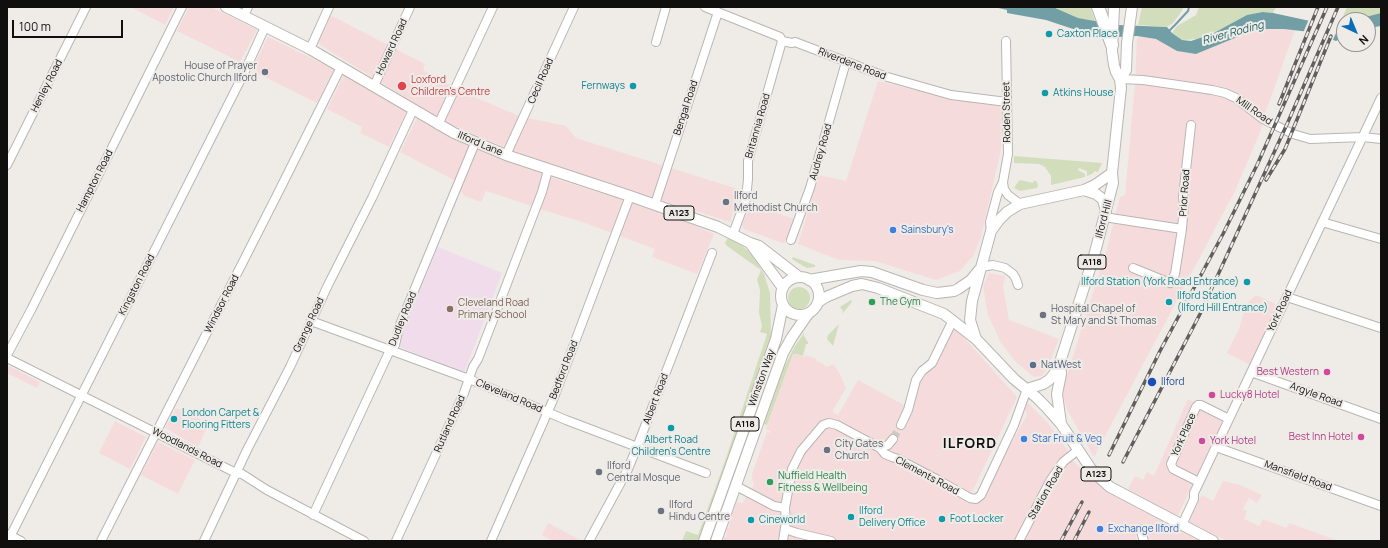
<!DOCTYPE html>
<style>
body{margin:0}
#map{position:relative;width:1388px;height:548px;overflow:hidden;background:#efece8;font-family:Manrope,sans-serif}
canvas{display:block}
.frame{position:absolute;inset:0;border:8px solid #100f0e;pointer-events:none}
.north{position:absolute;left:1336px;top:12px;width:40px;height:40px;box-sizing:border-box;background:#efece8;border:1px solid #969491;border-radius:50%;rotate:136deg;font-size:11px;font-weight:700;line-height:16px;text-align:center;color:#100f0e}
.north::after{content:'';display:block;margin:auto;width:14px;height:18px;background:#0b6cb9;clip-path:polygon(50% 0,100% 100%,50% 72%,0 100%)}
.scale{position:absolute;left:12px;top:20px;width:111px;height:18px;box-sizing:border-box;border:2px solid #100f0e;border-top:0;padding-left:5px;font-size:12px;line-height:14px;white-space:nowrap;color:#100f0e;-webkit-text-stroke:3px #efece8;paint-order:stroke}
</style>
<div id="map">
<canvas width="1388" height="548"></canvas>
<div class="frame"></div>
<div class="north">N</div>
<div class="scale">100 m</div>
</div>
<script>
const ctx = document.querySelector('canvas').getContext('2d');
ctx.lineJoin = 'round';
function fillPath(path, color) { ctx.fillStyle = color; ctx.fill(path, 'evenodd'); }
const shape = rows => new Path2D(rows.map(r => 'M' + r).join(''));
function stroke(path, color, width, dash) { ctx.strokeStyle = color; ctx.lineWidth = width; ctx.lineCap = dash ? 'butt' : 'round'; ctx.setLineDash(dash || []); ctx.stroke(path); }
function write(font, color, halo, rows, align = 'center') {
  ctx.font = font + ' Manrope,sans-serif'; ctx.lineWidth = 4; ctx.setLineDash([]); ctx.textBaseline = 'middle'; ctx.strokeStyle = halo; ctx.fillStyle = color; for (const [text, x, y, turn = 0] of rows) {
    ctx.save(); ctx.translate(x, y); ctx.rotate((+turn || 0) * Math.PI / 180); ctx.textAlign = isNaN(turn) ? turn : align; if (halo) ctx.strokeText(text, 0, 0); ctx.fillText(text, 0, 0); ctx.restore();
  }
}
fillPath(shape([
 [131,7,174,7,165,25],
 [189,7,211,7,257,30,240,62,177,31],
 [330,15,425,64,423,70,461,91,519,116,566,126,576,138,741,190,730,222,594,179,521,154,445,122,317,43],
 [1276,28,1295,30,1266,111,1261,130,1235,191,1094,457,1067,410,1063,396,1064,384,1106,252,1120,197,1125,195,1135,84,1137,38,1140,37,1156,39,1182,52,1196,54,1242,35,1265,29],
 [268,37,334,69,317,103,251,70],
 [344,75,407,111,389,147,360,133,362,127,327,109],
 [878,81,953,99,1002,106,1001,150,981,237,974,255,960,271,936,280,875,261,839,260,798,244,819,175,846,181],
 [417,118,456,139,559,180,663,212,714,234,697,274,652,257,655,249,582,222,543,210,486,191,481,202,464,196,454,180,400,152],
 [751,204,794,219,785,243,782,243,744,229,742,225],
 [989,273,1005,276,1003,286,1009,320,1059,339,1047,369,1042,376,1034,377,1015,361,1001,343,988,315,983,286],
 [1256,295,1278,305,1250,365,1227,353,1239,329,1246,304],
 [953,328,959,332,1017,397,968,501,978,503,985,497,1007,451,1027,415,1025,410,1026,405,1028,403,1048,423,1068,451,1072,460,1089,476,1115,496,1200,541,1151,541,1146,528,1135,531,1137,541,723,541,724,537,726,537,727,528,729,528,730,520,731,520,732,511,734,511,736,502,743,503,746,497,754,485,752,478,752,474,767,432,770,433,770,431,766,429,793,354,797,354,804,357,805,355,817,359,816,361,824,364,826,367,833,364,840,374,846,388,833,410,834,413,838,415,858,380,904,405,912,408,922,377],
 [9,366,40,382,37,388,7,373,7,370],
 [1188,399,1224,417,1178,515,1175,515,1128,489,1135,476,1143,480,1147,472,1154,476],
 [176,408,209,423,198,447,165,428],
 [115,421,146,437,130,469,99,453],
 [158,442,195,460,178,494,141,475],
 [1223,481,1240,485,1262,495,1257,503,1249,498,1243,509,1247,511,1244,519,1259,526,1263,519,1286,528,1289,523,1339,541,1227,541,1190,522,1188,518,1202,495,1213,501],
 [548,523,582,541,553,541,542,535]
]), '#f6dbdd');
fillPath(shape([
 [438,247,502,273,464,373,397,346]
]), '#f0dceb');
fillPath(shape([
 [1053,7,1090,7,1095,21,1078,18],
 [1142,7,1184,7,1179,15,1173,23,1167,27,1138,25],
 [1199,7,1276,7,1273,13,1263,12,1198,39,1182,40,1172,33,1177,26,1196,15],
 [1347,7,1381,7,1381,13,1354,20,1344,20,1344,23,1339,26],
 [1014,156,1102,163,1098,172,1095,171,1092,174,1087,176,1087,171,1079,168,1078,170,1085,174,1085,177,1051,185,1051,176,1045,167,1039,164,1014,163],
 [1020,180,1033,183,1034,180,1037,182,1038,186,1037,188,1020,191,1014,188,1018,182],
 [728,237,744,247,753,256,764,274,770,293,771,335,769,347,699,541,682,541,686,531,698,535,724,464,767,334,760,332,762,326,759,313,760,290,757,280,761,270,727,246,725,243],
 [793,257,815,265,815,267,807,268,803,266,792,259],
 '788 298a11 11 0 1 1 22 0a11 11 0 1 1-22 0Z',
 [851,300,852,302,842,314,843,311,840,307],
 [839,324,833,346,827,339,828,335],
 [804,333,804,336,808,342,808,344,806,344,803,356,797,354,793,354,767,425,764,424,783,369,795,346]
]), '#d2debb');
fillPath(shape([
 [994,7,1053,7,1078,18,1095,21,1118,25,1167,27,1172,33,1182,40,1191,41,1212,34,1247,15,1263,12,1273,13,1338,27,1340,27,1344,23,1344,37,1336,41,1310,32,1284,29,1265,29,1242,35,1196,54,1177,51,1156,39,1137,36,1100,38,1046,20,1007,13,1007,10],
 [1381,13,1381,26,1368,28,1368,20,1354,20]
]), '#729fa5');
fillPath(shape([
 [1309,19,1339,26,1332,42,1303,33]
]), '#efece8');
stroke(shape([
 [1168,32,1175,25,1188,11,1189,7]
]), '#729fa5', 2);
stroke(shape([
 [893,439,901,425]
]), '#cecbc7', 8, [8, 4]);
const minor = shape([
 [705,7,780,37,782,41],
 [244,16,248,7],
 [782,41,792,43,795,42,884,76,951,95,1007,102],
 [656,42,666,7],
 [310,49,329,7],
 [1120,79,1143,80,1185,86,1212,90,1225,93,1236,98,1263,119,1293,134,1310,139,1363,137,1381,139],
 [374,86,410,7],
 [438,125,493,7],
 [506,155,574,7],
 [7,165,86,7],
 [1003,182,1004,189,1008,195,1020,204],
 [655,204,718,12],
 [1104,217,1182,229,1184,205,1183,197,1191,125],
 [1322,222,1381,239],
 [991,231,990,222,998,192,1003,182,1008,154,1006,41],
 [733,234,746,199,748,179,748,161,782,41],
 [791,240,810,188,846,62],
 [981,267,993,265,1005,268,1013,274,1016,279,1018,285],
 [1133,268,1170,283,1175,274,1182,229],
 [1287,297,1381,328],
 [311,321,469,379,566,420,706,473],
 [7,355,31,310,182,7],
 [7,358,236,473,242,474,267,490,364,541],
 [1251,372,1381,419],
 [901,425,908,410,916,380,922,371,932,363,953,320],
 [1216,447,1381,506],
 [880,448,888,445,893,439],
 [1199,482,1173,469,1171,464,1196,407,1198,405,1201,405,1229,419],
 [736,486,774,506,785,508],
 [313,515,390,350,395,345,399,327,475,143],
 [1182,525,1194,499,1194,493,1229,419,1381,98],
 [785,529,797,533,831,541],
 [1140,529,1144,541],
 [7,534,21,541],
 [8,541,244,73,265,27],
 [101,541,278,193,341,67],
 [204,541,247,450,290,367,328,285,372,198,413,110],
 [396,541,464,393,473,367,478,359,542,192,548,170],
 [491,541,553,400,630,196],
 [589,541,628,469,637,447,712,253],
 [783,541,786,521,785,508,792,469,801,451,823,425,829,423,837,425,880,448,885,454,892,457,898,459,938,480,970,498,976,499,981,495,1014,425,1027,389],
 [1019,541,1050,481,1063,462,1078,450]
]);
const major = shape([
 [226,7,310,49,454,133,506,155,630,196,718,227,750,243,759,246,799,277],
 [1120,79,1126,70,1127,43,1132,7],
 [1112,173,1095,185,1084,190,1020,204,1007,212,999,220,991,231,972,301,970,320,976,339,1014,379,1036,397,1046,407,1061,424,1091,469,1100,478,1110,487,1213,541],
 [1084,190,1096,194,1100,197,1103,200,1106,211],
 [750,243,783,288],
 '781 296a19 19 0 1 1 38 0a19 19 0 1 1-38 0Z',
 [809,280,861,271,872,272,923,290,937,293,954,291,958,289,971,280,979,270],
 [818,302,826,297,852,286,862,284,878,288,944,314,976,339],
 [1027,389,1043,384,1049,380,1054,374,1060,362],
 [1061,424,1057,394,1061,374,1060,362,1094,256,1113,183,1112,173,1121,88,1120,79,1116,72,1114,65,1112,51,1114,7],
 [704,541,776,339,783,305],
 [716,541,783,353,792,337,808,314]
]);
const highway = shape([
 [1098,7,1112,45]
]);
stroke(minor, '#b9b6b2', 10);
stroke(major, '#b9b6b2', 12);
stroke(highway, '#b9b6b2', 14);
stroke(minor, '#fff', 8);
stroke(major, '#fff', 10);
stroke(highway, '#fff', 12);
const rail = shape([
 [1279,104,1318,7],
 [1266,180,1285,149,1331,36],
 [1109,455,1160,351,1223,234,1258,163,1327,7],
 [1123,462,1200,314,1288,122,1338,7],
 [1061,541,1082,502],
 [1074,541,1089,512]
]);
stroke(rail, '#615f5d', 3.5);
stroke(rail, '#efece8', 2, [6]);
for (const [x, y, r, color] of [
 [1049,34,4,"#0f9aa8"],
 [265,72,4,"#6b7280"],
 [402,86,5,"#e0444e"],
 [633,86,4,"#0f9aa8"],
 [1045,93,4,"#0f9aa8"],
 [726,202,4,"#6b7280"],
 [893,230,4,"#3f7fe0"],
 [1247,282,4,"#0f9aa8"],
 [872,302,4,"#2e9e5b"],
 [1169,302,4,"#0f9aa8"],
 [450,309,4,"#8d6e63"],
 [1043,315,4,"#6b7280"],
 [1033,365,4,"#5c6f8a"],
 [1327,372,4,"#d1479c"],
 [1152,382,5,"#1a4fb4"],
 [1212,395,4,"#d1479c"],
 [174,419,4,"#0f9aa8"],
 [671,428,4,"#0f9aa8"],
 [1361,437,4,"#d1479c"],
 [1024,439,4,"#3f7fe0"],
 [1202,441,4,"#d1479c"],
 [827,450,4,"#6b7280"],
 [599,472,4,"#6b7280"],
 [770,482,4,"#2e9e5b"],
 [661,511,4,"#6b7280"],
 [851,517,4,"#0f9aa8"],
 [942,519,4,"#0f9aa8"],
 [751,520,4,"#0f9aa8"],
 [1100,529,4,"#3f7fe0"]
]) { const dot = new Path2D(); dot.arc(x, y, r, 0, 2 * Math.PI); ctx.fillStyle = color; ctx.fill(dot); stroke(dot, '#efece8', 1.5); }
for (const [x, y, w] of [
 [679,213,30],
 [1092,262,28],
 [745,424,28],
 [1096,474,30]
]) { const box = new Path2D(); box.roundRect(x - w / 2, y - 7, w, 14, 3); ctx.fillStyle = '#efece8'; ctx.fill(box); stroke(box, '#100f0e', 1); }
write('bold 9px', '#100f0e', null, [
 ["A123",679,213],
 ["A118",1092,262],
 ["A118",745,424],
 ["A123",1096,474]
]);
write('10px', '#0d838f', '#efece8', [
 ["Caxton Place",1057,34],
 ["Fernways",625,86,"right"],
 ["Atkins House",1053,93],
 ["Ilford Station (York Road Entrance)",1239,282,"right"],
 ["Ilford Station",1177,296],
 ["(Ilford Hill Entrance)",1177,308],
 ["London Carpet &",182,413],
 ["Flooring Fitters",182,425],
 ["Albert Road",671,440,"center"],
 ["Children's Centre",671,452,"center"],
 ["Ilford",859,511],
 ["Delivery Office",859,523],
 ["Foot Locker",950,519],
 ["Cineworld",759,520]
], 'left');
write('10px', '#100f0e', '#efece8', [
 ["Howard Road",392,47,-65],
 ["Riverdene Road",852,64,21],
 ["Cecil Road",541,81,-66],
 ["Henley Road",47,86,-63],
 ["Bengal Road",686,108,-72],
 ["Mill Road",1254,111,35],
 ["Roden Street",1007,112,-91],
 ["Britannia Road",758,126,-74],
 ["Ilford Lane",480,144,23],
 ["Audrey Road",821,152,-74],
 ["Hampton Road",95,181,-63],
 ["Prior Road",1185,193,-86],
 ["Ilford Hill",1104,219,-75],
 ["Kingston Road",137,285,-63],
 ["Windsor Road",222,304,-63],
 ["York Road",1280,311,-65],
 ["Dudley Road",403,319,-68],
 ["Grange Road",309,325,-65],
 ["Bedford Road",564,370,-69],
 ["Winston Way",762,378,-70],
 ["Argyle Road",1316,395,20],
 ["Cleveland Road",509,396,23],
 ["Albert Road",656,399,-69],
 ["Rutland Road",450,424,-66],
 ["York Place",1184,435,-66],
 ["Woodlands Road",187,448,27],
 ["Clements Road",927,476,28],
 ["Mansfield Road",1298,476,20],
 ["Station Road",1046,493,-60]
]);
write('10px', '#5b616d', '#efece8', [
 ["House of Prayer",257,66,"right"],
 ["Apostolic Church Ilford",257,78,"right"],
 ["Ilford",734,196],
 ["Methodist Church",734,208],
 ["Hospital Chapel of",1051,309],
 ["St Mary and St Thomas",1051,321],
 ["City Gates",835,444],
 ["Church",835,456],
 ["Ilford",607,466],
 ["Central Mosque",607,478],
 ["Ilford",669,505],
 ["Hindu Centre",669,517]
], 'left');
write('10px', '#be3a42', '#efece8', [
 ["Loxford",411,80],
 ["Children's Centre",411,92]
], 'left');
write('10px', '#366cbe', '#efece8', [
 ["Sainsbury's",901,230],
 ["Star Fruit & Veg",1032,439],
 ["Exchange Ilford",1108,529]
], 'left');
write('10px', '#27864d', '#efece8', [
 ["The Gym",880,302],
 ["Nuffield Health",778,476],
 ["Fitness & Wellbeing",778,488]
], 'left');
write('10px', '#785e54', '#efece8', [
 ["Cleveland Road",458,303],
 ["Primary School",458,315]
], 'left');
write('10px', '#4e5e75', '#efece8', [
 ["NatWest",1041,365]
], 'left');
write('10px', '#b23c85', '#efece8', [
 ["Best Western",1319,372],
 ["Lucky8 Hotel",1220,395,"left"],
 ["Best Inn Hotel",1353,437],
 ["York Hotel",1210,441,"left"]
], 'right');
write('10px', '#164399', '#efece8', [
 ["Ilford",1161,382]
], 'left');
write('italic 11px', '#1f5f65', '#efece8', [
 ["River Roding",1233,33,-15]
]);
ctx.letterSpacing = '1px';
write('bold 14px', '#100f0e', '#efece8', [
 ["ILFORD",970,444]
]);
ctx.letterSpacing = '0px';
</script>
